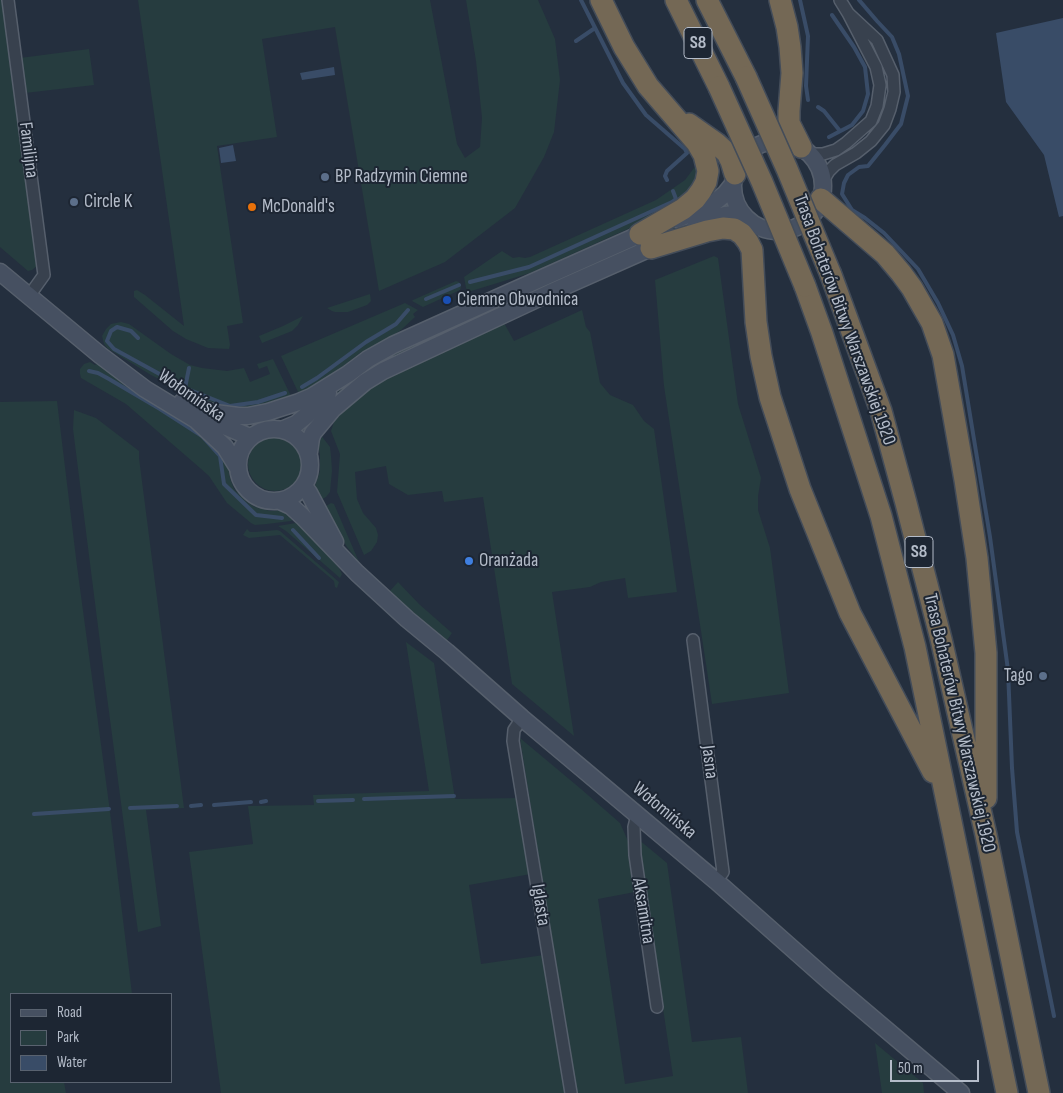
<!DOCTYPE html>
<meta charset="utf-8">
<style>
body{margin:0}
#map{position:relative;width:1063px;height:1093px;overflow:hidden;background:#242f3e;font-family:"Sofia Sans Condensed",sans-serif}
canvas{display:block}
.legend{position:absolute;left:10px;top:993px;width:162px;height:90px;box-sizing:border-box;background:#1d2633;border:1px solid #59626f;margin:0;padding:6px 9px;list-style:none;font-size:15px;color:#b4bcc9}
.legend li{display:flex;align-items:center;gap:10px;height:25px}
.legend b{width:25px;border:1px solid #59626f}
.scale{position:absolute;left:890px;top:1060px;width:89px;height:22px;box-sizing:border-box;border:2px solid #b4bcc9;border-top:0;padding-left:6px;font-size:15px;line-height:18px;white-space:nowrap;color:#b4bcc9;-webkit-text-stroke:4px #1d2633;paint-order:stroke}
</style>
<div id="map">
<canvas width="1063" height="1093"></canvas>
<ul class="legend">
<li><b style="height:6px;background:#465061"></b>Road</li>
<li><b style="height:14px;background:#263c3f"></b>Park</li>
<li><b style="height:14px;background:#394c67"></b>Water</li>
</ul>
<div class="scale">50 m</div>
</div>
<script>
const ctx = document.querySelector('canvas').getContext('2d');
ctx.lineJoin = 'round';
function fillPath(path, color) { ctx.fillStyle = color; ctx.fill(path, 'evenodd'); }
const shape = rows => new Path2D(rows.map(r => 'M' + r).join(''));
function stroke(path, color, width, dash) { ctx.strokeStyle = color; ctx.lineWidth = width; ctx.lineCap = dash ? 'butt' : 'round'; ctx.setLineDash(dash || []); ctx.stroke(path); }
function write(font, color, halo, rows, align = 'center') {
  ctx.font = font + ' "Sofia Sans Condensed",sans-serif'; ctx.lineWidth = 4; ctx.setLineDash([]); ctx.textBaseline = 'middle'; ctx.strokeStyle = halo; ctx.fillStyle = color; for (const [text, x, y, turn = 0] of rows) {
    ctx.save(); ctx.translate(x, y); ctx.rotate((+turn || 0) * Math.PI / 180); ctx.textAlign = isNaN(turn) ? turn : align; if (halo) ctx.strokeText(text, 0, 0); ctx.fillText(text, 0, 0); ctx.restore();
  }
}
fillPath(shape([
 [0,0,2,0,37,266,32,270,28,271,0,247],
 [138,0,430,0,457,144,465,158,480,147,482,118,476,61,466,0,538,0,555,39,560,80,554,132,544,157,515,208,445,262,379,291,335,27,262,39,277,137,217,146,243,323,227,326,230,345,229,349,208,348,186,339,173,331,134,297,134,291,137,290,145,295,184,326],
 [89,49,94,85,25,93,20,58],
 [700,164,698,182,670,210,530,273,468,292,466,288,464,277,502,251,513,258,519,257,525,258,530,257,656,200,685,180,694,168],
 [727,203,729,208,701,219,422,345,319,409,347,384,368,369,401,350],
 [714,256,718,258,738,404,761,478,758,496,758,510,770,548,789,693,712,704,664,386,655,280],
 [456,281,459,282,461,287,460,290,423,307,412,301,413,300],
 [370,294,371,301,367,305,348,312,335,312,332,311,327,308],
 [405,303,418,310,413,314,415,317,401,330,389,338,360,353,314,389,299,394,281,356],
 [582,310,586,327,590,332,600,383,610,395,633,405,644,421,654,429,677,592,628,598,625,578,601,582,590,587,552,592,574,736,512,684,483,497,444,502,442,491,408,495,389,484,386,466,355,472,357,499,363,513,376,528,378,535,377,542,371,551,364,555,337,492,340,454,331,431,334,422,350,404,375,385,392,375,504,323,514,341],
 [303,316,298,325,292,331,262,343,259,336,283,326],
 [121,322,129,324,171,354,190,365,202,368,227,371,244,368,250,382,270,374,267,366,259,369,257,364,273,359,291,396,248,408,229,410,218,407,195,397,151,375,107,348,104,344,102,336,106,329,111,324],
 [90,362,95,365,98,363,190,421,227,460,230,478,234,489,248,503,255,507,270,511,284,510,295,518,291,521,267,524,255,525,251,523,227,503,209,476,200,468,126,404,81,378,80,374,80,369,84,364],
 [57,401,77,566,109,804,132,994,11,994,11,1082,64,1082,66,1093,0,1093,0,402],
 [74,410,96,418,139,451,139,458,184,808,146,810,161,926,138,932,104,674,73,429],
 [320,434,330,447,331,456,332,471,330,492,326,497,319,501,315,486,320,471,320,455,318,444],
 '248 464a27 27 0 1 1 54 0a27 27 0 1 1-54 0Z',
 [331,503,334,504,359,562,347,547,323,508],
 [296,523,299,524,312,537,339,568,342,574,340,578,286,531,278,526],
 [247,529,250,532,255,532,277,530,280,531,339,582,337,588,335,587,334,581,280,535,249,538,243,535],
 [398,582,419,604,452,633,447,640,407,608,389,592],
 [406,642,434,663,455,799,520,798,524,832,523,836,524,849,527,853,531,874,469,885,481,964,544,955,566,1093,221,1093,189,852,253,844,248,806,314,805,313,795,429,791],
 [520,738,581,789,620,823,628,841,635,892,598,899,625,1084,673,1076,638,839,667,863,692,1042,741,1037,748,1093,576,1093],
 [875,1043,923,1083,924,1093,882,1093]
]), '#263c3f');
fillPath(shape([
 [1063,18,1063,216,1059,217,1044,155,1006,102,996,33],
 [334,67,335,75,302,80,300,73],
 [233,145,236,161,221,163,219,148]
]), '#394c67');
stroke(shape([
 [581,0,623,83,646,115,685,149,687,153,667,171,665,176,667,180],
 [800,0,808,36,806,86,808,100],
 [859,0,877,21,892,37,899,54,908,96,901,124,885,145,868,166,859,167,848,175,844,183,842,194,852,210,865,218,884,233,918,269,938,303,953,335,962,366,990,537,1008,670,1012,768,1017,832,1054,1016],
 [576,41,595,28],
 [818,107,824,111,840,131],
 [829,137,852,125,863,111,868,94,865,67,854,47,832,15],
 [470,282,529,267,672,202,676,199,673,191],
 [426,299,459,285],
 [138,338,131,331,117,327,111,331,107,341,114,349,185,388,230,406,258,402,285,393],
 [89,371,98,373,109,379,160,409,202,436,220,456,224,484,256,515,282,518],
 [302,387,317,378,366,342,396,324,408,310],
 [185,388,189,368],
 [293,530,319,558],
 [364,799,454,796],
 [318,801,353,800],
 [261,802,266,801],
 [214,805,251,802],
 [191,806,201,805],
 [130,808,177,806],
 [34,814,109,809]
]), '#394c67', 4);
const minor = shape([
 [8,0,44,275,29,296],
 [810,154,823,154,836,150,846,143,871,121,877,106,880,85,876,67,848,13,840,0],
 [823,181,829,171,835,165,856,153,871,141,884,125,890,109,894,92,893,75,877,40,848,13],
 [693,640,723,872,716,881],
 [522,718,514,730,513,741,571,1093],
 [637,815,634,827,635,855,657,1007]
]);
const secondary = shape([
 '733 186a45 45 0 1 1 90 0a45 45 0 1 1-90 0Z',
 [678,219,715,202,725,194,733,184],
 [695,227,725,215,734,214,744,216],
 [0,272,100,355,145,389,196,420,225,447,238,468],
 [182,402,215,413,238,416,248,416,268,412,299,402,311,397,348,374,368,359,393,345,495,299,650,230],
 [205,415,224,426,250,437],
 '238 465a36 36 0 1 1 72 0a36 36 0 1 1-72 0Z',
 [284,429,296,424,307,415,328,393],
 [309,452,311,438,313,433,333,409,365,382,383,371,554,291,662,243],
 [304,486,309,493,335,542],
 [280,501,291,506,303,517,357,573,407,619,447,652,522,718,716,881,830,982,961,1093]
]);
const motorway = shape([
 [601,0,624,47,648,86,697,143,704,155,708,171,706,182,701,191,695,199,683,209,640,234],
 [676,0,719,87],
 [707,0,746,77],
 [780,0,787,27,790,47,792,73,789,111,789,123,801,147],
 [689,124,716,143,727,153,731,161,735,174],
 [821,199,885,254,901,273,912,288,932,323,943,355,965,480,977,558,986,653,986,798],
 [651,248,707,231,723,228,734,229,742,234,748,242,752,250,756,322,761,356,770,397,800,489,850,613,933,772],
 [831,275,881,411,906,503,941,639,986,835,1039,1093],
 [805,286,822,333,881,516,915,647,1007,1093]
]);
stroke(minor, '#565f6c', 14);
stroke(secondary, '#565f6c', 19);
stroke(motorway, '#434c59', 24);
stroke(minor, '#38414e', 11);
stroke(secondary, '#465061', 16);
stroke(motorway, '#746855', 21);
const motorwayBridge = shape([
 [746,77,787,169,831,275],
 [719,87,762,182,805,286]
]);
stroke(motorwayBridge, '#434c59', 24, []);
stroke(motorwayBridge, '#746855', 21);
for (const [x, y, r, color] of [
 [325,177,5,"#5c6f8a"],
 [74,202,5,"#5c6f8a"],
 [252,207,5,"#e8710a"],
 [447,300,5,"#1a4fb4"],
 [469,561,5,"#3f7fe0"],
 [1043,676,5,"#5c6f8a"]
]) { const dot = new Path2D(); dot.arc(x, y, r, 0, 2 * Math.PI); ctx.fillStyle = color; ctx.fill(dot); stroke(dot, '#1d2633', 2); }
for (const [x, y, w] of [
 [698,43,28],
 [919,552,28]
]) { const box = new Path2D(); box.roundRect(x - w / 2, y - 15.5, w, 31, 4); ctx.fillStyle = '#1d2633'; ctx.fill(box); stroke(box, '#b4bcc9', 1); }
write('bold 18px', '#b4bcc9', null, [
 ["S8",698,43],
 ["S8",919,552]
]);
write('19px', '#b4bcc9', '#1d2633', [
 ["Familijna",28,150,83],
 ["Trasa Bohaterów Bitwy Warszawskiej 1920",844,320,70],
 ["Wołomińska",191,396,35],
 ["Trasa Bohaterów Bitwy Warszawskiej 1920",959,723,77],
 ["Jasna",709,762,83],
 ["Wołomińska",664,811,40],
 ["Iglasta",540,905,81],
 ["Aksamitna",643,911,81]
]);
write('19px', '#b4bcc9', '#1d2633', [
 ["BP Radzymin Ciemne",335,177],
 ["Circle K",84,202],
 ["McDonald's",262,207],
 ["Ciemne Obwodnica",457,300],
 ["Oranżada",479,561],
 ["Tago",1033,676,"right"]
], 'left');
</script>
